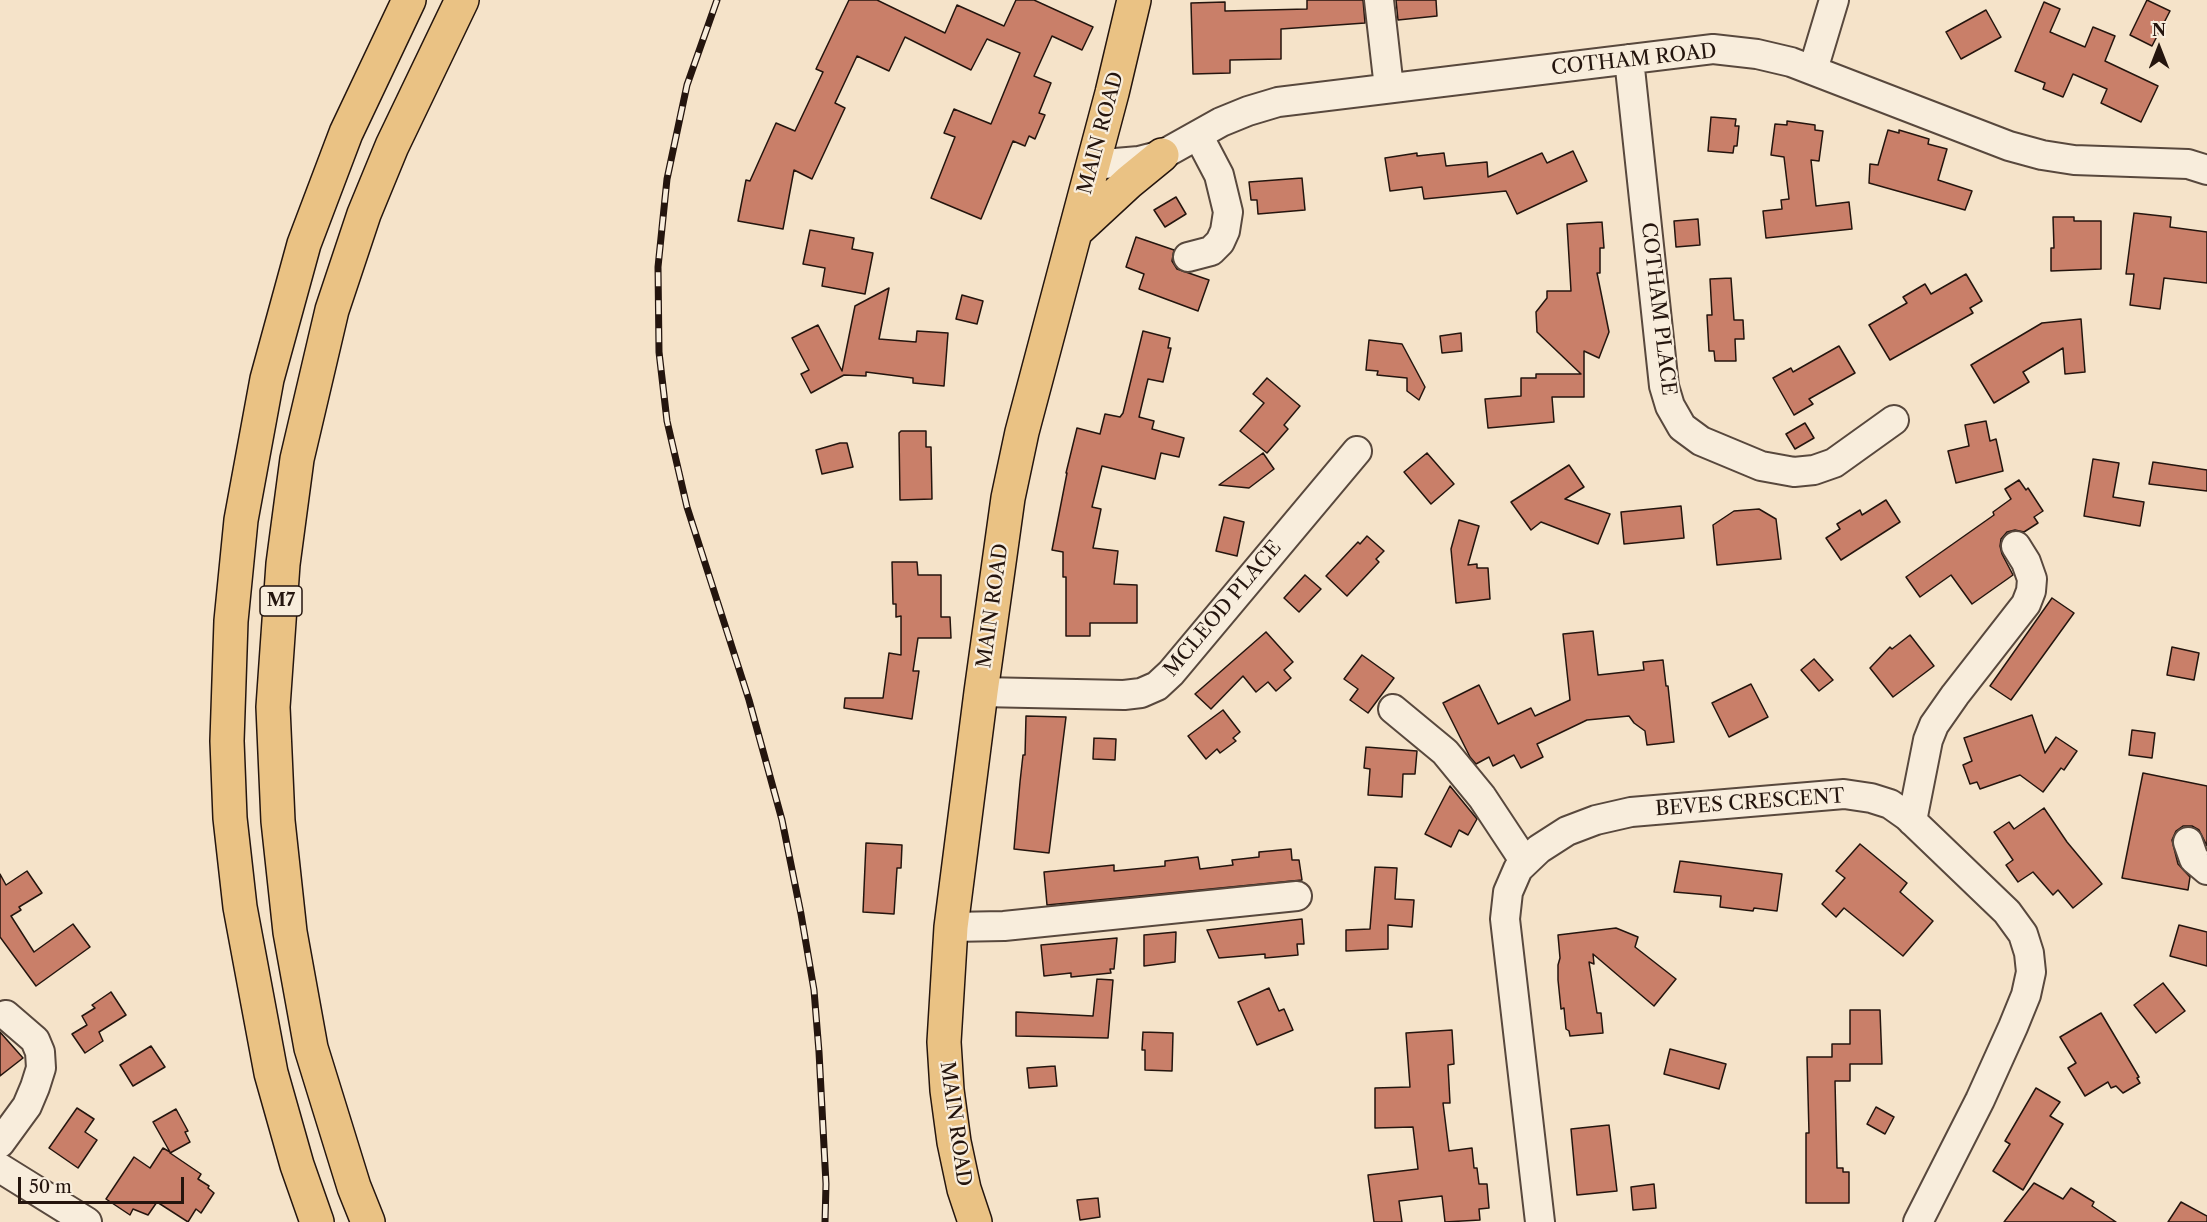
<!DOCTYPE html>
<style>
body{margin:0}
#map{position:relative;width:2207px;height:1222px;overflow:hidden;background:#f5e3c9;font-family:"Libre Caslon Text",serif}
canvas{display:block}
.north{position:absolute;left:2129px;top:18px;width:60px;height:60px;-webkit-text-stroke:4px #f8eddc;paint-order:stroke;rotate:0deg;font-size:16px;font-weight:700;line-height:24px;text-align:center;color:#24150e}
.north::after{content:'';display:block;margin:auto;width:21px;height:27px;background:#24150e;clip-path:polygon(50% 0,100% 100%,50% 72%,0 100%)}
.scale{position:absolute;left:18px;top:1177px;width:166px;height:27px;box-sizing:border-box;border:3px solid #24150e;border-top:0;padding-left:8px;font-size:18px;line-height:21px;white-space:nowrap;color:#24150e;-webkit-text-stroke:4px #f8eddc;paint-order:stroke}
</style>
<div id="map">
<canvas width="2207" height="1222"></canvas>
<div class="north">N</div>
<div class="scale">50 m</div>
</div>
<script>
const ctx = document.querySelector('canvas').getContext('2d');
ctx.lineJoin = 'round';
function fillPath(path, color) { ctx.fillStyle = color; ctx.fill(path, 'evenodd'); }
const shape = rows => new Path2D(rows.map(r => 'M' + r).join(''));
function stroke(path, color, width, dash) { ctx.strokeStyle = color; ctx.lineWidth = width; ctx.lineCap = dash ? 'butt' : 'round'; ctx.setLineDash(dash || []); ctx.stroke(path); }
function write(font, color, halo, rows, align = 'center') {
  ctx.font = font + ' "Libre Caslon Text",serif'; ctx.lineWidth = 4.5; ctx.setLineDash([]); ctx.textBaseline = 'middle'; ctx.strokeStyle = halo; ctx.fillStyle = color; for (const [text, x, y, turn = 0] of rows) {
    ctx.save(); ctx.translate(x, y); ctx.rotate((+turn || 0) * Math.PI / 180); ctx.textAlign = isNaN(turn) ? turn : align; if (halo) ctx.strokeText(text, 0, 0); ctx.fillText(text, 0, 0); ctx.restore();
  }
}
const building = shape([
 [849,0,877,0,945,33,957,5,1004,26,1016,0,1034,0,1093,27,1082,50,1052,36,1034,76,1051,83,1039,113,1045,115,1035,139,1029,136,1025,146,1013,141,981,219,931,198,955,137,944,133,954,109,991,124,1020,53,987,39,971,70,905,37,889,71,857,56,835,103,845,108,812,179,794,170,783,229,738,221,746,180,750,181,776,123,795,131,823,72,816,69,849,0],
 [1307,0,1363,0,1365,23,1281,29,1281,59,1230,60,1230,73,1193,74,1191,3,1225,2,1225,11,1307,9,1307,0],
 [1396,0,1436,0,1437,16,1398,20,1396,0],
 [2147,0,2170,11,2152,46,2130,35,2147,0],
 [2044,2,2060,9,2050,32,2085,47,2093,27,2115,36,2105,61,2158,86,2141,122,2101,103,2107,89,2073,74,2063,97,2043,89,2045,83,2015,71,2044,2],
 [1986,10,2001,37,1961,59,1946,32,1986,10],
 [1711,117,1736,119,1735,126,1739,126,1737,146,1734,146,1733,153,1708,151,1711,117],
 [1787,121,1815,125,1815,130,1823,131,1819,161,1811,160,1816,206,1849,202,1852,229,1766,238,1763,211,1782,209,1781,200,1789,199,1784,157,1771,155,1775,124,1787,125,1787,121],
 [1888,130,1899,133,1899,130,1929,139,1928,144,1947,149,1938,180,1972,191,1965,210,1869,183,1870,164,1878,165,1888,130],
 [1573,151,1587,181,1517,214,1506,191,1424,199,1422,187,1390,191,1385,158,1417,153,1417,156,1444,153,1446,166,1487,162,1488,177,1542,153,1547,163,1573,151],
 [1302,178,1305,210,1258,214,1257,200,1251,200,1249,182,1302,178],
 [1176,197,1186,214,1165,227,1154,210,1176,197],
 [2134,213,2171,217,2170,227,2207,232,2207,283,2164,278,2160,309,2130,305,2134,274,2126,274,2134,213],
 [2053,217,2074,217,2074,221,2101,221,2101,269,2051,271,2051,248,2054,248,2053,217],
 [1698,219,1700,245,1676,247,1674,221,1698,219],
 [1602,222,1604,248,1600,248,1600,273,1597,273,1609,332,1599,358,1584,351,1584,397,1552,397,1554,422,1488,428,1485,399,1521,396,1521,378,1536,378,1536,374,1581,374,1537,332,1536,312,1547,298,1547,291,1571,291,1567,224,1602,222],
 [810,230,854,238,852,249,873,253,865,294,822,286,825,268,803,264,810,230],
 [1136,237,1174,250,1172,261,1177,269,1209,280,1198,311,1139,289,1144,274,1126,267,1136,237],
 [1966,274,1982,301,1970,308,1973,313,1890,360,1869,325,1907,303,1903,297,1925,284,1931,294,1966,274],
 [1731,278,1734,320,1743,320,1744,339,1735,339,1736,361,1715,361,1714,351,1709,351,1707,315,1712,315,1710,279,1731,278],
 [889,288,879,339,916,342,917,331,948,333,944,386,913,383,913,378,866,372,866,376,844,375,811,393,801,374,809,370,792,338,818,325,842,371,855,306,889,288],
 [962,295,983,301,977,324,956,319,962,295],
 [2081,319,2085,372,2065,374,2063,348,2023,372,2029,382,1994,403,1971,365,2042,323,2081,319],
 [1143,331,1170,338,1168,348,1171,348,1163,382,1148,379,1139,417,1154,421,1152,429,1184,438,1179,457,1161,453,1155,479,1102,466,1092,507,1101,509,1093,548,1118,551,1114,584,1137,585,1137,623,1090,623,1090,636,1066,636,1066,577,1063,577,1063,552,1052,550,1067,473,1066,473,1077,428,1100,434,1105,414,1120,417,1123,413,1143,331],
 [1461,333,1462,351,1442,353,1440,336,1461,333],
 [1369,340,1402,344,1425,387,1419,400,1407,391,1407,378,1377,375,1378,371,1366,370,1369,340],
 [1839,346,1855,373,1809,399,1813,404,1794,415,1773,378,1791,368,1793,372,1839,346],
 [1267,378,1300,406,1284,425,1288,429,1267,453,1240,431,1264,403,1253,394,1267,378],
 [1986,421,1990,441,1996,439,2003,471,1956,483,1948,451,1969,446,1965,425,1986,421],
 [1805,423,1814,438,1795,449,1786,434,1805,423],
 [901,431,926,431,926,447,931,447,932,499,900,500,899,433,901,431],
 [840,443,847,443,853,467,822,474,816,450,840,443],
 [1263,453,1274,469,1249,488,1219,485,1263,453],
 [1427,453,1454,484,1431,504,1404,472,1427,453],
 [2093,459,2119,463,2113,497,2144,502,2140,526,2084,516,2093,459],
 [2153,462,2207,470,2207,491,2149,484,2153,462],
 [1569,465,1584,487,1565,499,1610,514,1598,544,1541,522,1531,530,1511,502,1569,465],
 [2019,480,2026,490,2028,488,2043,511,2034,517,2038,523,2024,532,2015,530,2007,532,2001,539,2000,546,2002,554,2013,575,1972,604,1951,575,1920,597,1906,577,1994,515,1993,512,2011,499,2005,489,2019,480],
 [1886,500,1900,522,1841,560,1826,538,1840,529,1837,524,1860,510,1862,515,1886,500],
 [1681,506,1684,538,1624,544,1621,512,1681,506],
 [1759,509,1776,519,1781,559,1717,565,1713,525,1734,511,1759,509],
 [1224,517,1244,522,1237,556,1216,551,1224,517],
 [1459,520,1479,526,1468,565,1477,564,1477,568,1488,568,1490,599,1456,603,1451,549,1459,520],
 [1367,536,1384,551,1376,559,1379,562,1347,596,1326,576,1358,542,1360,544,1367,536],
 [892,562,917,562,918,575,941,575,941,617,950,617,951,638,918,638,913,671,919,671,912,719,844,708,845,698,883,698,889,653,901,655,901,616,896,617,896,604,893,604,892,562],
 [1305,575,1321,589,1299,612,1284,598,1305,575],
 [2052,598,2074,613,2011,700,1990,686,2052,598],
 [1593,631,1598,675,1644,670,1643,662,1663,660,1666,686,1668,686,1674,742,1647,745,1645,731,1634,723,1629,716,1587,720,1537,744,1543,757,1521,768,1514,755,1493,766,1489,757,1476,764,1470,757,1443,703,1479,685,1498,724,1531,708,1535,716,1570,700,1563,634,1593,631],
 [1266,632,1293,662,1284,670,1291,678,1276,691,1268,682,1256,692,1243,676,1211,709,1195,694,1266,632],
 [1910,635,1934,666,1893,697,1870,668,1890,647,1892,649,1910,635],
 [2172,647,2199,653,2194,680,2167,675,2172,647],
 [1362,655,1394,678,1368,713,1350,700,1358,689,1344,679,1362,655],
 [1814,659,1833,680,1819,691,1801,670,1814,659],
 [1751,684,1768,717,1729,737,1712,703,1751,684],
 [1223,710,1240,732,1233,738,1236,741,1220,753,1217,749,1206,759,1188,736,1223,710],
 [2032,715,2045,753,2056,737,2077,751,2064,770,2061,768,2043,792,2020,775,1980,789,1977,782,1970,784,1963,765,1972,761,1964,738,2032,715],
 [1026,716,1066,717,1049,853,1014,849,1020,782,1023,755,1025,755,1026,716],
 [2132,730,2155,733,2152,758,2129,755,2132,730],
 [1094,738,1116,739,1115,760,1093,759,1094,738],
 [1366,747,1417,751,1415,774,1403,774,1402,797,1368,795,1370,769,1364,768,1366,747],
 [2143,773,2207,786,2207,846,2199,830,2192,826,2183,826,2176,831,2172,840,2178,864,2190,877,2188,890,2122,878,2143,773],
 [1450,786,1477,819,1468,835,1459,830,1451,847,1425,834,1450,786],
 [2044,808,2067,842,2102,884,2073,908,2058,890,2053,895,2033,872,2018,882,2006,865,2013,860,1994,832,2009,822,2014,829,2044,808],
 [866,843,902,845,901,868,897,868,894,914,863,912,866,843],
 [1860,844,1907,883,1900,892,1933,921,1903,956,1844,908,1836,917,1822,904,1845,878,1836,871,1860,844],
 [1291,849,1292,860,1299,860,1302,880,1047,905,1044,872,1114,865,1114,871,1165,866,1165,861,1198,857,1200,869,1233,865,1232,860,1259,857,1259,852,1291,849],
 [1680,861,1782,874,1777,911,1754,908,1753,911,1720,907,1721,896,1674,892,1680,861],
 [1375,867,1397,868,1395,899,1414,900,1412,927,1388,925,1388,949,1346,951,1346,930,1370,929,1375,867],
 [27,871,42,893,19,907,21,910,11,916,34,952,73,924,90,947,36,986,0,937,0,874,6,885,27,871],
 [1302,919,1304,944,1297,944,1298,955,1265,958,1265,954,1219,958,1207,930,1302,919],
 [2179,925,2207,932,2207,966,2170,956,2179,925],
 [1616,928,1638,937,1635,947,1676,979,1654,1006,1593,954,1594,964,1589,962,1597,1013,1601,1013,1603,1033,1570,1036,1569,1031,1566,1029,1564,1008,1561,1009,1558,980,1558,965,1560,958,1558,935,1616,928],
 [1176,932,1175,962,1144,966,1144,935,1176,932],
 [1117,938,1114,969,1110,969,1111,973,1071,977,1071,973,1044,976,1041,945,1117,938],
 [1097,979,1113,980,1108,1038,1016,1036,1016,1012,1093,1016,1097,979],
 [2163,983,2185,1011,2156,1033,2134,1005,2163,983],
 [1269,988,1279,1011,1284,1009,1293,1030,1257,1045,1238,1002,1269,988],
 [111,992,126,1015,99,1032,103,1041,85,1053,72,1034,87,1025,82,1016,95,1008,92,1005,111,992],
 [1850,1010,1880,1010,1882,1064,1850,1064,1850,1081,1835,1081,1837,1168,1843,1168,1843,1172,1849,1172,1849,1203,1806,1203,1806,1133,1809,1133,1807,1057,1832,1057,1832,1044,1850,1044,1850,1010],
 [2101,1013,2139,1077,2137,1078,2140,1083,2123,1093,2116,1086,2111,1088,2108,1082,2085,1096,2068,1068,2076,1063,2060,1037,2101,1013],
 [1452,1030,1454,1064,1448,1065,1450,1103,1443,1103,1449,1151,1472,1148,1474,1168,1477,1168,1479,1184,1487,1184,1489,1208,1479,1209,1480,1220,1445,1222,1442,1196,1399,1201,1402,1222,1374,1222,1368,1175,1418,1169,1413,1127,1375,1128,1375,1088,1410,1087,1406,1033,1452,1030],
 [0,1032,23,1058,0,1076,0,1032],
 [1143,1032,1173,1033,1172,1071,1145,1070,1145,1050,1142,1050,1143,1032],
 [151,1046,165,1067,133,1086,120,1065,151,1046],
 [1670,1049,1726,1064,1719,1089,1664,1074,1670,1049],
 [1055,1066,1057,1086,1029,1088,1027,1068,1055,1066],
 [2036,1088,2060,1102,2050,1116,2063,1124,2023,1190,1993,1171,2010,1144,2005,1141,2036,1088],
 [1876,1107,1894,1117,1885,1134,1867,1124,1876,1107],
 [77,1108,94,1119,85,1132,97,1140,78,1168,49,1148,77,1108],
 [176,1109,188,1131,185,1132,190,1142,170,1153,201,1174,198,1179,209,1186,208,1188,214,1193,201,1213,196,1209,188,1222,157,1202,148,1215,133,1209,130,1215,106,1199,134,1157,150,1168,163,1148,170,1152,153,1122,176,1109],
 [1609,1125,1617,1191,1577,1195,1571,1129,1609,1125],
 [2034,1183,2063,1199,2071,1188,2094,1202,2092,1206,2116,1222,2004,1222,2034,1183],
 [1654,1184,1656,1208,1633,1210,1631,1187,1654,1184],
 [1098,1198,1100,1217,1080,1220,1077,1200,1098,1198],
 [2181,1202,2207,1216,2207,1222,2168,1222,2181,1202]
]);
fillPath(building, '#c97f69');
stroke(building, '#24150e', 1.5);
const minor = shape([
 [1379,0,1389,88],
 [1629,59,1664,386,1670,406,1682,427,1701,441,1761,466,1794,472,1814,470,1834,463,1894,420],
 [1813,70,1834,0],
 [1092,165,1139,161,1162,155,1221,122,1248,111,1278,102,1713,49,1757,54,1791,62,2009,146,2042,155,2074,160,2188,164,2207,170],
 [1188,257,1211,251,1220,242,1225,231,1228,212,1219,175,1198,135],
 [981,692,1124,695,1141,693,1157,686,1171,673,1357,451],
 [1393,709,1445,752,1482,797,1525,862],
 [1912,821,1928,740,1934,725,1955,695,2026,604,2031,591,2032,579,2026,562,2016,546],
 [2188,842,2194,859,2207,870],
 [951,927,1004,926,1297,896],
 [0,1143,27,1106,35,1087,41,1068,40,1052,35,1040,6,1015],
 [0,1168,87,1222],
 [1540,1222,1505,919,1508,892,1518,869,1539,849,1567,831,1596,820,1631,812,1844,794,1871,798,1890,804,1907,816,2007,912,2023,934,2029,953,2031,972,2026,995,2013,1027,1980,1100,1918,1222]
]);
const major = shape([
 [1075,232,1129,182,1162,155],
 [975,1222,964,1189,954,1142,947,1090,944,1042,951,927,981,692,1008,498,1022,432,1112,93,1134,0]
]);
const highway = shape([
 [317,1222,297,1165,271,1073,240,907,230,818,227,741,231,621,241,520,267,379,304,244,346,133,409,0],
 [368,1222,354,1187,311,1048,290,932,278,821,273,707,283,564,297,459,332,310,364,214,392,146,462,0]
]);
stroke(minor, '#58483d', 32);
stroke(major, '#24150e', 36);
stroke(highway, '#24150e', 36);
stroke(minor, '#f8eddc', 28);
stroke(major, '#eac284', 33);
stroke(highway, '#eac284', 33);
const rail = shape([
 [717,0,687,85,667,179,658,267,659,352,667,421,687,507,749,700,782,820,801,914,814,990,819,1052,826,1184,825,1222]
]);
stroke(rail, '#24150e', 7);
stroke(rail, '#f8eddc', 4.5, [14]);
for (const [x, y, w] of [
 [281,601,42]
]) { const box = new Path2D(); box.roundRect(x - w / 2, y - 15, w, 30, 4.5); ctx.fillStyle = '#f8eddc'; ctx.fill(box); stroke(box, '#24150e', 1.5); }
write('bold 18px', '#24150e', null, [
 ["M7",281,601]
]);
write('20px', '#24150e', '#f8eddc', [
 ["COTHAM ROAD",1634,60,-6],
 ["MAIN ROAD",1101,133,-75],
 ["COTHAM PLACE",1658,309,83],
 ["MAIN ROAD",993,606,-82],
 ["MCLEOD PLACE",1223,609,-50],
 ["BEVES CRESCENT",1750,803,-4],
 ["MAIN ROAD",955,1124,82]
]);
</script>
